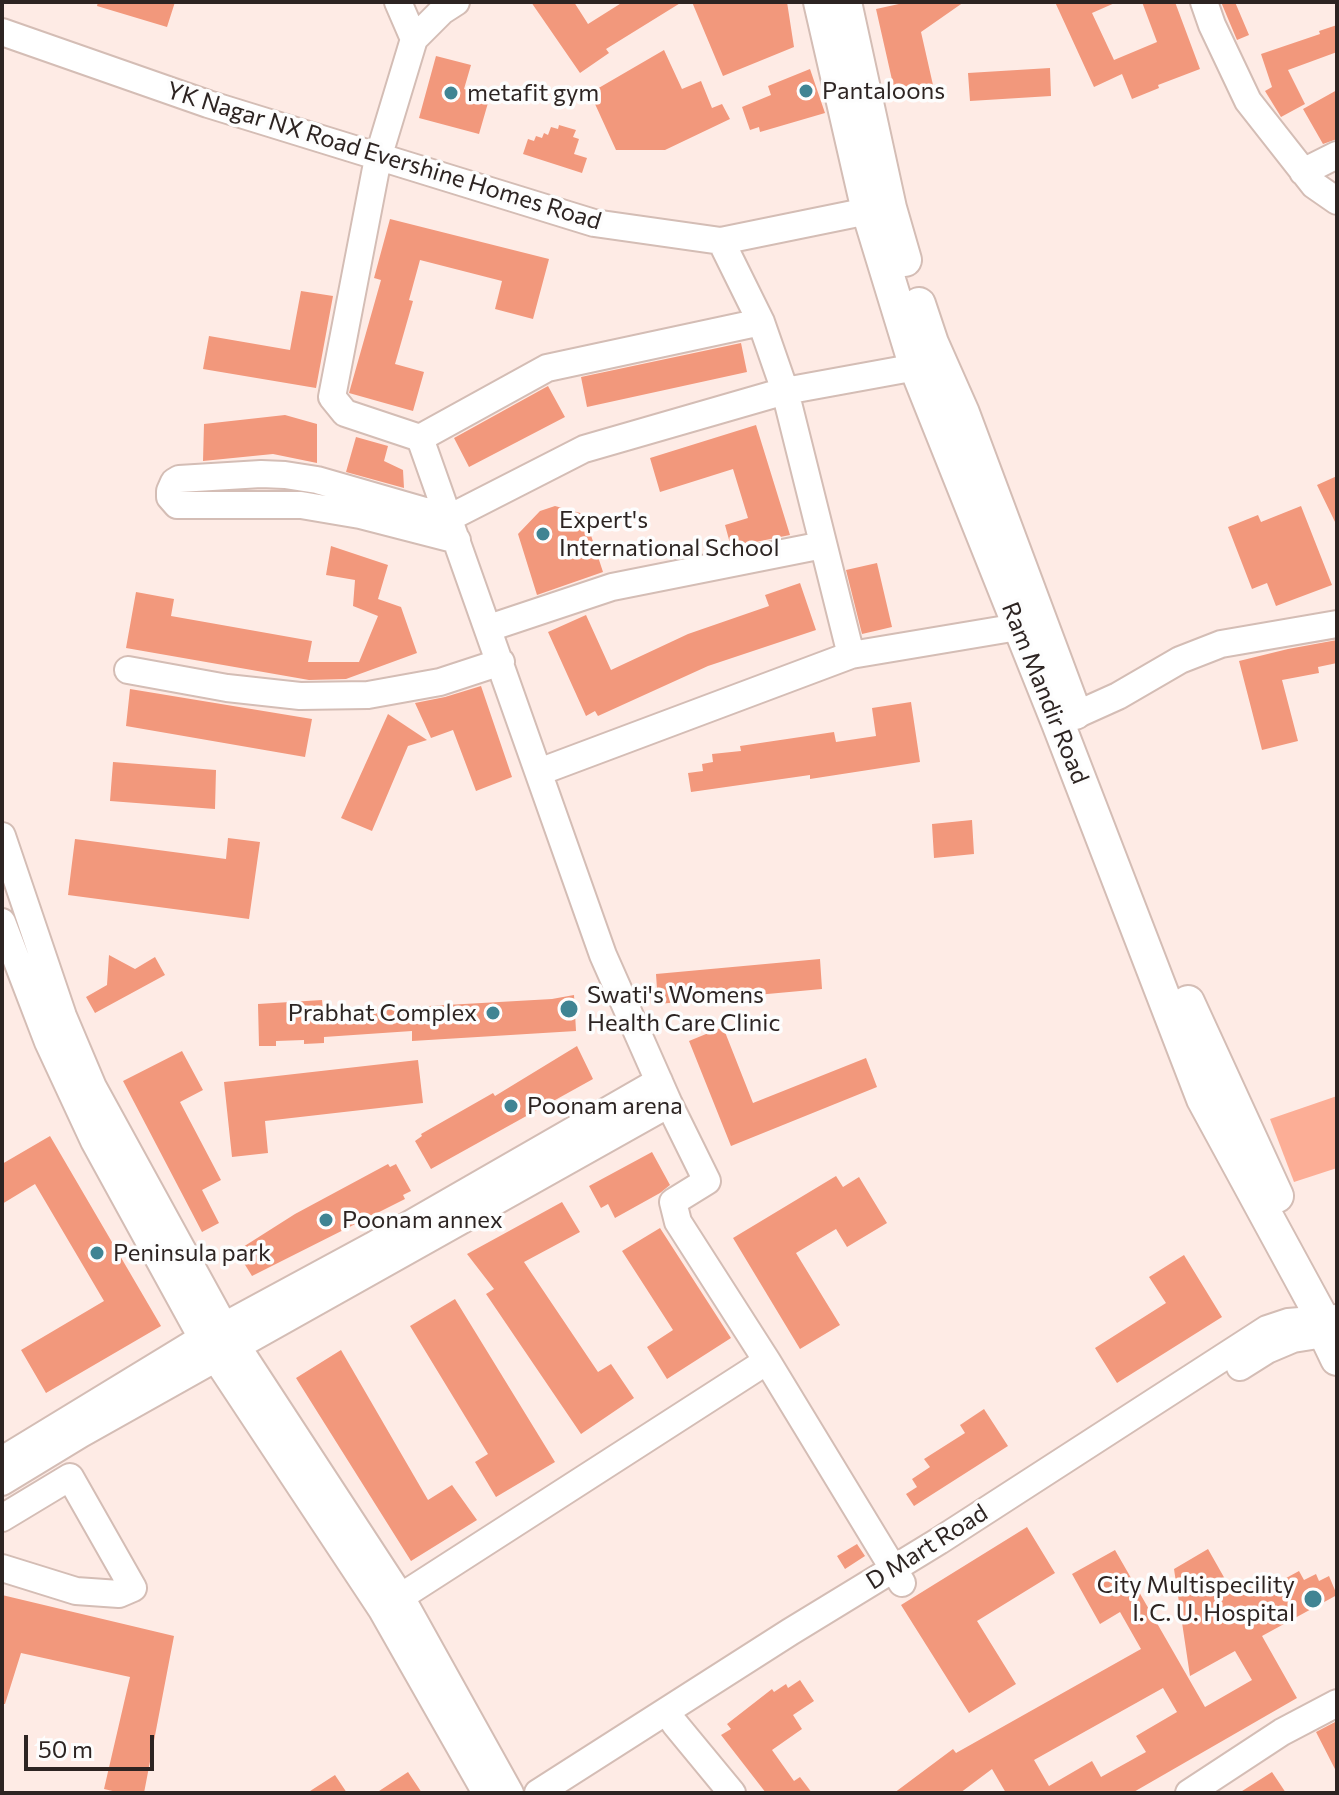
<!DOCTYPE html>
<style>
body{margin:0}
#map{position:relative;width:1339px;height:1795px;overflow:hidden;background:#feebe5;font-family:Commissioner,sans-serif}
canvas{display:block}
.frame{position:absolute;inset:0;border:4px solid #2d2422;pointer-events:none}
.scale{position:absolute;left:24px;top:1735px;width:130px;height:36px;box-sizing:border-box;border:4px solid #2d2422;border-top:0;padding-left:10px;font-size:24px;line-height:28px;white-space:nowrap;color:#2d2422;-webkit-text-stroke:6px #fdfdfd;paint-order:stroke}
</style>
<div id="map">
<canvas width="1339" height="1795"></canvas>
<div class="frame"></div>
<div class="scale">50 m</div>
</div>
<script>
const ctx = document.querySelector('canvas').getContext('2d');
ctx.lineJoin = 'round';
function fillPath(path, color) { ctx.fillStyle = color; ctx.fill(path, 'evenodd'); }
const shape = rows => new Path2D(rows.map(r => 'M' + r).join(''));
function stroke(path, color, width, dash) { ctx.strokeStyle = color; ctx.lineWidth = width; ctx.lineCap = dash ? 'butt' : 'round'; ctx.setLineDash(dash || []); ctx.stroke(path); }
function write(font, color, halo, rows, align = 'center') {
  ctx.font = font + ' Commissioner,sans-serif'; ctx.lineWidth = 7; ctx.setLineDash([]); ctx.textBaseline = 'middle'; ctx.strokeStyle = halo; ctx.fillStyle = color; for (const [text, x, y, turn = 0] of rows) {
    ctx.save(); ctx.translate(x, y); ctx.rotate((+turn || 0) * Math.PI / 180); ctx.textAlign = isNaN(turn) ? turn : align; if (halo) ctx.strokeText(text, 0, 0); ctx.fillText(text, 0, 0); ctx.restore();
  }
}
fillPath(shape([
 [1337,1096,1337,1168,1294,1182,1270,1119]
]), '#fcae96');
fillPath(shape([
 [98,2,175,2,167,27,97,6],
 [531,2,574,2,588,24,623,2,682,2,606,49,609,53,580,73],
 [692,2,787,2,794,47,723,76],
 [908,2,964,2,921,32,933,85,895,93,876,9],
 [1055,2,1117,2,1092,13,1114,60,1157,42,1142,2,1175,2,1200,69,1158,85,1159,88,1132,99,1122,74,1094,87],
 [1221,2,1235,2,1249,35,1237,40],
 [1337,25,1337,52,1288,70,1305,104,1281,117,1265,91,1272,87,1261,54,1320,34,1319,31],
 [664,50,682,89,701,81,712,108,722,104,730,119,665,150,616,150,590,93],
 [436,56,471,65,464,89,490,96,479,134,419,118],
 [1050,68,1051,96,970,101,968,73],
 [810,69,825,113,760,132,759,127,750,130,742,107,771,95,768,86],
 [1337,90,1337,139,1323,144,1303,109],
 [559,125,576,130,573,137,579,139,574,154,587,158,582,173,523,154,528,139,534,141,536,136,542,138,544,133,548,135,551,127,558,129],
 [390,219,549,259,533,319,495,309,502,281,420,260,409,300,413,301,395,364,424,372,413,411,349,393,381,280,374,278],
 [301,291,333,296,316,388,203,369,209,336,290,350],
 [741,343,747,372,587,407,581,377],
 [548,386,565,417,469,467,454,438],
 [285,415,317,424,317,463,273,454,203,461,204,424],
 [756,425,790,535,731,547,725,525,748,518,733,469,660,492,650,458],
 [356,437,388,446,384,461,403,470,404,488,346,472],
 [1337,476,1337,526,1317,485],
 [555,506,584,514,603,572,537,595,518,534,540,511],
 [1301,506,1332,585,1276,606,1267,583,1252,589,1228,527,1258,515,1261,522],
 [331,546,388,565,378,599,401,607,417,653,346,679,309,680,126,648,136,592,174,599,171,616,312,641,308,662,359,662,378,616,353,606,355,580,326,575],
 [877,563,892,627,862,634,846,570],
 [800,583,816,630,708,666,598,716,595,711,586,716,548,632,586,615,611,670,688,634,769,606,765,595],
 [1337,640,1337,663,1318,667,1319,673,1282,680,1298,741,1262,750,1239,661,1288,649],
 [481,686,512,777,476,791,453,730,431,738,415,703,445,697],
 [130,689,312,719,305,757,126,726],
 [911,702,920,762,810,779,810,775,691,792,688,773,703,771,702,764,713,762,712,754,741,751,740,746,834,732,836,742,876,736,872,708],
 [388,714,427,740,408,746,372,831,341,818],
 [113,762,216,770,215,809,110,801],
 [972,820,974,854,934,858,932,824],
 [228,838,260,842,249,919,68,895,75,839,226,859],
 [109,955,135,969,155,957,165,975,95,1013,86,997,107,985],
 [820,959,822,989,658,1004,656,974],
 [574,995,576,1031,412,1041,412,1031,324,1037,324,1043,304,1044,304,1040,276,1041,276,1046,259,1046,258,1004,322,1000,323,1012,552,999],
 [723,1027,753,1103,866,1058,877,1087,731,1146,689,1041],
 [577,1046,593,1079,431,1169,415,1141,422,1136,421,1134,493,1093,495,1096],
 [182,1051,203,1090,180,1102,221,1180,202,1190,219,1223,202,1232,123,1081],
 [418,1060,423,1103,265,1121,268,1153,232,1157,224,1082],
 [50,1136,161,1326,46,1393,21,1350,104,1301,35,1184,2,1204,2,1164],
 [652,1152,670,1185,660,1193,615,1218,608,1204,601,1208,589,1186],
 [388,1164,390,1167,396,1164,411,1191,403,1195,405,1199,252,1276,242,1260,246,1258,243,1247,295,1214],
 [836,1176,843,1187,859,1177,887,1223,847,1247,836,1229,796,1253,840,1325,800,1349,733,1238],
 [562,1202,580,1232,524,1262,598,1372,611,1364,634,1398,581,1434,486,1294,494,1289,467,1254],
 [660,1228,731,1338,667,1379,647,1347,673,1330,622,1251],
 [1184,1255,1222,1317,1117,1383,1095,1348,1166,1303,1149,1277],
 [455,1299,555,1462,496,1497,475,1462,488,1454,410,1326],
 [341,1350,428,1500,452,1485,477,1520,411,1561,296,1378],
 [984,1409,1008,1446,914,1506,906,1494,917,1487,912,1479,930,1467,924,1459,965,1433,960,1425],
 [1027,1527,1055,1573,977,1621,1016,1684,969,1713,901,1605],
 [857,1544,865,1556,845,1569,837,1556],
 [1208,1549,1234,1595,1261,1579,1266,1589,1299,1571,1304,1580,1316,1574,1319,1581,1329,1576,1337,1595,1262,1636,1297,1698,1132,1793,1006,1793,992,1769,960,1793,894,1793,953,1749,956,1753,1141,1649,1120,1612,1100,1624,1072,1574,1115,1550,1205,1707,1252,1680,1235,1651,1190,1676,1174,1569],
 [1163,1688,1177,1712,1136,1736,1146,1752,1101,1777,1092,1761,1049,1786,1034,1760],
 [2,1595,174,1636,144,1793,121,1793,104,1789,130,1677,21,1653,5,1704,2,1704],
 [800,1680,814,1701,793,1715,802,1729,772,1750,794,1781,800,1777,812,1793,766,1793,721,1735,731,1729,727,1724,772,1689,774,1692,786,1684,788,1688],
 [1337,1721,1337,1773,1316,1732],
 [408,1772,422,1793,376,1793],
 [1272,1772,1286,1793,1239,1793],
 [335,1775,347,1793,307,1793]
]), '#f2987c');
const minor = shape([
 [398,2,414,39],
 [456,2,442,11,414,39,378,158,332,397,345,413,420,438,603,955,669,1104,707,1181,673,1202,678,1222,767,1361,902,1583],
 [1204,2,1212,25,1248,101,1314,185,1337,201],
 [2,32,208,104,594,223,721,241,868,211],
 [1303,172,1337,155],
 [721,241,761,322,785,391,851,655],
 [420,438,547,368,761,322],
 [457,540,360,515,301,505,177,505,170,497,170,491,174,482,179,479,261,474,285,475,317,480,449,518,584,449,785,391,933,364],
 [489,628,612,587,823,545],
 [128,670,227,688,300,696,368,695,440,682,501,662],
 [1058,723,1118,696,1180,660,1221,644,1337,624],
 [539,772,851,655,1018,627,1035,621],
 [2,836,63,1016,93,1087,224,1326,401,1597,510,1793],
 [2,922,48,1042,94,1141,202,1338,382,1610,486,1793],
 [1240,1367,1267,1350,1293,1339,1318,1335],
 [2,1460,202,1338,372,1246,659,1081],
 [2,1482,81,1434,669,1104],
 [2,1518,70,1477,133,1588,119,1594,76,1591,2,1568],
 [388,1605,767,1361],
 [675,1724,732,1793],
 [538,1793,790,1632,939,1541,1267,1329,1288,1322,1337,1318],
 [1189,1793,1282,1732,1337,1703]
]);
const major = shape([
 [820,2,868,211,916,368,1058,723,1203,1099,1322,1318,1325,1334,1337,1359],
 [845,2,890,208,905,260],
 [919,304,932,343,963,413,1075,713],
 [1188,1002,1277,1196]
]);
stroke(minor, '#d4bdb5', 30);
stroke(major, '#d4bdb5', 36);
stroke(minor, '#fff', 26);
stroke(major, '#fff', 32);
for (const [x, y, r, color] of [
 [806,91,8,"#408493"],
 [451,93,8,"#408493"],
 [543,534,8,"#408493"],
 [569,1009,10,"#408493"],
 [493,1013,8,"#408493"],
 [511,1106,8,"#408493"],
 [326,1220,8,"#408493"],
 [97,1253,8,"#408493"],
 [1313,1599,10,"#408493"]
]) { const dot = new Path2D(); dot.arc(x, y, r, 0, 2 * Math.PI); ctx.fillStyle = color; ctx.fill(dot); stroke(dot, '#fdfdfd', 3); }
write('24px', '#2d2422', '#fdfdfd', [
 ["Pantaloons",822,91],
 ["metafit gym",467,93],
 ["Expert's",559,520],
 ["International School",559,548],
 ["Swati's Womens",587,995],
 ["Health Care Clinic",587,1023],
 ["Prabhat Complex",477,1013,"right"],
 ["Poonam arena",527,1106],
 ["Poonam annex",342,1220],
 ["Peninsula park",113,1253],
 ["City Multispecility",1295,1585,"right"],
 ["I. C. U. Hospital",1295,1613,"right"]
], 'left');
write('24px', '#2d2422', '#fdfdfd', [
 ["YK Nagar NX Road Evershine Homes Road",384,156,17],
 ["Ram Mandir Road",1045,693,68],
 ["D Mart Road",927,1547,-32]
]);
</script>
